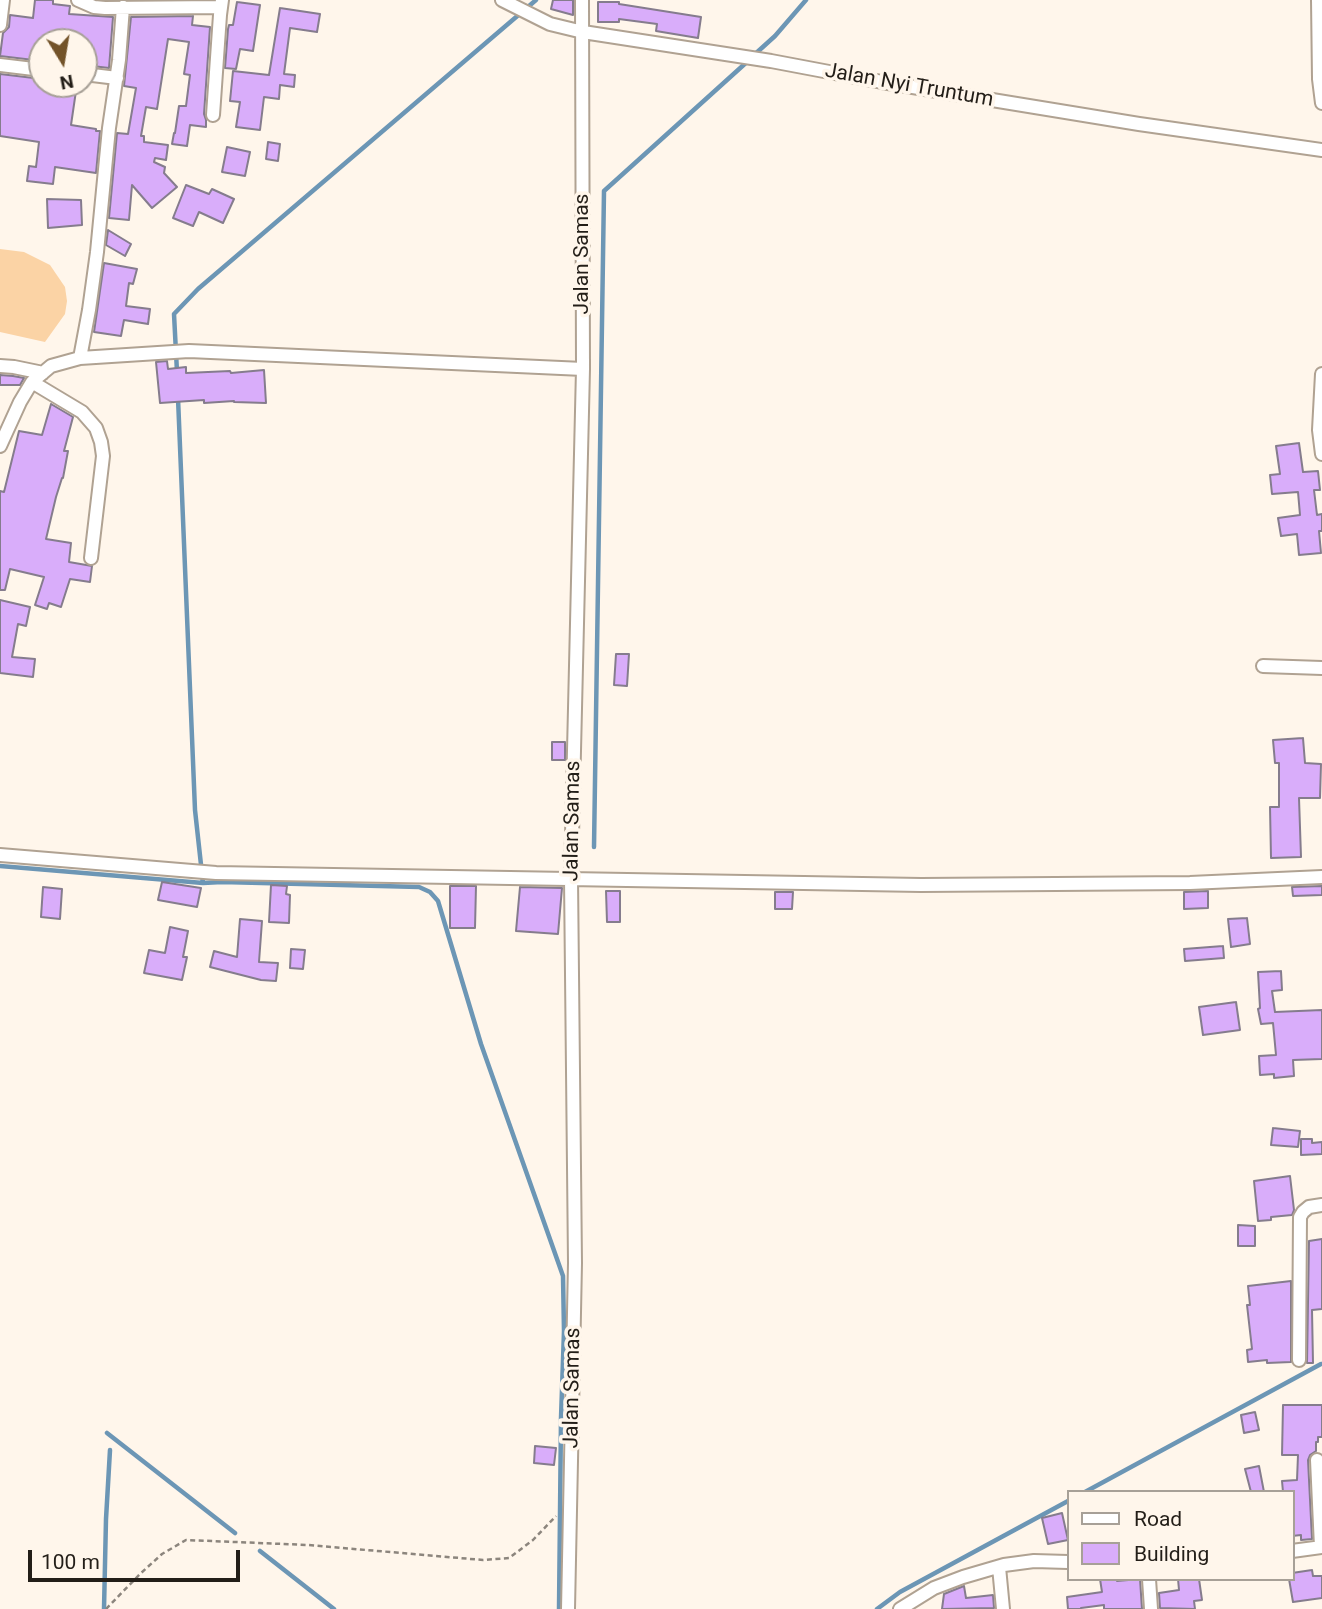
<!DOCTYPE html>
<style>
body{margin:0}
#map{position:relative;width:1322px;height:1609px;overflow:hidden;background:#fff6eb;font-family:Roboto,sans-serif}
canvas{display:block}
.legend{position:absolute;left:1067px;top:1490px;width:228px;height:91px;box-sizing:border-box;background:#fff6eb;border:2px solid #a7a097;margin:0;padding:9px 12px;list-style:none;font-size:21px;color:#231e18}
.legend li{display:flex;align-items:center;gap:14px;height:35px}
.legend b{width:35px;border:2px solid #a7a097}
.north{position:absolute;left:28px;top:28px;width:70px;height:70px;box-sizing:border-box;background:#fff6eb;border:2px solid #a7a097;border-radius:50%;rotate:169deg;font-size:19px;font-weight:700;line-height:28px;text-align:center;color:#231e18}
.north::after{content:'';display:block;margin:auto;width:24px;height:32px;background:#735329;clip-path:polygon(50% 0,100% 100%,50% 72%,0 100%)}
.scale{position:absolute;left:28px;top:1550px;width:212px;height:32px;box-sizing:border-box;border:4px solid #231e18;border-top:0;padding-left:9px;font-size:21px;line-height:24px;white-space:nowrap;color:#231e18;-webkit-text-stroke:5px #fff6eb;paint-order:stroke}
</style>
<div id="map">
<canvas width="1322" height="1609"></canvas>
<ul class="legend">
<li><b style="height:9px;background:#fff"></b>Road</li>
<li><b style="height:19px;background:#d9adfa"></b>Building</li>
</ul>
<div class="north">N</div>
<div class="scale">100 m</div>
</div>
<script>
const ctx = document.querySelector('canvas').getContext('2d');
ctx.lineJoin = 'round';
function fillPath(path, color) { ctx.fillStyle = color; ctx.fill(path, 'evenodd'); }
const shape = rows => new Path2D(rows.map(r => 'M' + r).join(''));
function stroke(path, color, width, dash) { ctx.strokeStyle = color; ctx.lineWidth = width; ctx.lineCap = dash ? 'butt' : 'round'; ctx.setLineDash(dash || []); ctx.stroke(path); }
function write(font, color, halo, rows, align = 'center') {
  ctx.font = font + ' Roboto,sans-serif'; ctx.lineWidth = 7; ctx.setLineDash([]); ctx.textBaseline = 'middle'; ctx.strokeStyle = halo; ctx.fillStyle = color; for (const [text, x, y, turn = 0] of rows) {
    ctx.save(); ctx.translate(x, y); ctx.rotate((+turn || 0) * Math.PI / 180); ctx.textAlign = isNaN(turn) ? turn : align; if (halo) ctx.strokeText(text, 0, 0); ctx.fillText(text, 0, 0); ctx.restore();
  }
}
fillPath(shape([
 [0,249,24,252,50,265,65,287,67,301,65,314,45,342,0,332]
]), '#fbd3a5');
stroke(shape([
 [754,55,775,36,806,0],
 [177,372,174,314,198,289,536,0],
 [178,398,195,810,203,883],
 [594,847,604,191,748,61],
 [0,866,203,883,222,882,419,887,430,892,438,901,481,1044,563,1276,564,1331,561,1418,559,1609],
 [107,1433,235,1533],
 [1085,1492,1321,1364],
 [260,1551,334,1609],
 [104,1609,106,1519,110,1450],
 [877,1609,900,1592,1068,1501]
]), '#6c96b5', 4.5);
const building = shape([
 [35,0,53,0,53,4,70,6,69,14,113,17,109,68,84,65,84,42,42,40,42,61,0,56,3,33,9,27,10,15,33,18,35,0],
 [553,0,573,0,573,15,551,9,553,0],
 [237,2,260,5,253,51,240,49,236,69,225,68,228,29,229,25,233,25,237,2],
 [598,2,619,2,619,4,701,17,698,38,656,31,657,24,619,19,619,22,598,22,598,2],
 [280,8,320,14,317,32,290,28,284,74,295,75,294,87,280,85,279,99,264,97,260,130,236,127,240,102,230,101,233,71,269,75,280,8],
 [193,16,192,25,210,27,204,114,206,120,206,127,190,125,187,146,172,144,174,133,175,133,179,106,186,106,190,75,184,74,189,42,168,39,157,109,146,107,141,136,144,136,144,142,168,145,166,160,155,158,154,162,165,167,164,173,177,187,152,208,132,185,129,220,109,218,117,133,128,134,136,88,124,86,131,17,193,16],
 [0,74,42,79,42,84,77,84,71,125,96,129,96,131,100,131,96,173,55,167,53,184,27,181,29,166,36,167,39,142,0,136,0,74],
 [268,142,280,144,278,161,266,159,268,142],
 [227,147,250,152,245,176,222,172,227,147],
 [186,185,209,194,212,189,234,199,223,223,199,212,193,226,173,218,186,185],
 [47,199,81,200,82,225,48,228,47,199],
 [108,230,131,244,125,256,106,245,108,230],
 [104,263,137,269,133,284,129,283,126,306,150,309,148,324,124,320,121,336,94,332,104,263],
 [167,361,168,369,186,367,186,373,230,371,231,373,264,370,266,403,234,402,234,401,204,403,204,400,160,403,156,362,167,361],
 [0,375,13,376,24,378,20,385,0,385,0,375],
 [51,404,73,417,64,451,68,451,63,478,62,478,56,497,46,539,71,543,69,562,92,566,90,582,70,579,61,607,49,603,47,609,35,605,44,577,10,569,5,590,0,590,0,491,4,492,19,431,42,435,51,404],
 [1299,443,1303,472,1318,471,1320,490,1314,490,1317,515,1322,514,1322,531,1319,531,1321,553,1299,555,1297,534,1281,536,1278,518,1300,515,1298,492,1272,494,1270,475,1280,474,1276,446,1299,443],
 [0,600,30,607,26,626,18,624,12,657,35,659,33,677,0,673,0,600],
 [616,654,629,654,627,686,614,685,616,654],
 [1303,738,1305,763,1321,764,1320,798,1299,798,1301,857,1271,858,1270,807,1279,807,1279,763,1275,763,1273,740,1303,738],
 [552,742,565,742,565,760,552,760,552,742],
 [162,882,201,888,197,907,158,900,162,882],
 [271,885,287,886,286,894,290,895,289,923,269,922,271,885],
 [450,886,476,886,475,928,450,928,450,886],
 [1322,886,1322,895,1293,896,1292,887,1322,886],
 [43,887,62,889,60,919,41,917,43,887],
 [520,887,562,888,558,934,516,931,520,887],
 [606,891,620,891,620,922,607,922,606,891],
 [1208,891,1208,908,1184,909,1184,892,1208,891],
 [775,892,793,892,792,909,775,909,775,892],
 [1247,918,1250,944,1231,947,1228,919,1247,918],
 [240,919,262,921,259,962,278,963,276,981,261,980,210,967,214,951,237,957,240,919],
 [170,927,188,931,183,957,187,957,182,980,144,973,149,950,165,953,170,927],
 [1223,946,1224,958,1185,961,1184,949,1223,946],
 [291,949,305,950,303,969,290,968,291,949],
 [1281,971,1282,990,1272,991,1275,1012,1322,1010,1322,1059,1293,1060,1294,1076,1274,1078,1274,1074,1260,1075,1259,1056,1276,1055,1273,1023,1261,1024,1258,1009,1260,1008,1258,972,1281,971],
 [1236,1002,1240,1030,1203,1035,1199,1007,1236,1002],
 [1273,1128,1300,1131,1298,1147,1271,1145,1273,1128],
 [1301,1139,1312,1139,1312,1143,1322,1142,1322,1154,1301,1155,1301,1139],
 [1290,1176,1294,1210,1292,1215,1271,1217,1271,1220,1258,1221,1254,1181,1290,1176],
 [1238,1225,1255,1226,1255,1246,1238,1246,1238,1225],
 [1322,1239,1322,1309,1312,1310,1313,1363,1307,1363,1309,1241,1322,1239],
 [1291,1281,1291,1362,1267,1363,1267,1360,1248,1362,1247,1350,1252,1349,1247,1305,1250,1305,1248,1286,1291,1281],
 [1283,1405,1322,1405,1322,1437,1318,1437,1318,1442,1316,1442,1316,1451,1310,1455,1308,1460,1312,1539,1301,1540,1301,1535,1292,1536,1292,1492,1283,1492,1282,1481,1297,1480,1298,1455,1282,1455,1283,1405],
 [1255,1412,1259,1430,1244,1433,1241,1415,1255,1412],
 [535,1446,556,1448,554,1465,534,1463,535,1446],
 [1259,1466,1264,1492,1251,1492,1245,1469,1259,1466],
 [1062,1513,1068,1540,1048,1544,1042,1518,1062,1513],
 [1312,1570,1313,1576,1322,1576,1322,1598,1293,1602,1289,1579,1292,1579,1292,1573,1312,1570],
 [1100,1579,1117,1579,1117,1581,1140,1579,1142,1609,1104,1609,1104,1605,1081,1608,1081,1609,1068,1609,1067,1597,1102,1592,1100,1579],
 [1178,1579,1199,1579,1202,1600,1194,1601,1195,1609,1160,1608,1159,1593,1179,1590,1178,1579],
 [964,1586,966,1598,993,1595,994,1608,942,1609,944,1594,964,1586]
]);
fillPath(building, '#d9adfa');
stroke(building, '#857c8d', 2);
const minor = shape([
 [78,0,94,7,105,8,221,7],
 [502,0,550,24,583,32,771,61,882,82,1139,124,1322,150],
 [1318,0,1319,79,1322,103],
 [0,25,3,0],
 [0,65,42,70],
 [84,74,117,78],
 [213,115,220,15,222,0],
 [80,358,89,310,97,252,109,128,119,60,123,7],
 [0,366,14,367,43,373],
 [1322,374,1319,430,1322,454],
 [32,382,82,412,96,428,101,442,103,456,91,558],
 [0,446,20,402,32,382,51,366,80,358,189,351,583,369],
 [1263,666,1322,668],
 [0,855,216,873,921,885,1190,883,1322,877],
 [1299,1360,1300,1217,1303,1212,1309,1207,1322,1205],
 [1317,1460,1321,1547],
 [1292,1551,1322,1547],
 [999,1567,1003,1609],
 [1149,1579,1151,1609],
 [568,1609,575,1263,571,878,583,369,582,0],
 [900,1609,934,1588,963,1577,1004,1565,1034,1561,1068,1562]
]);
stroke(minor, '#b0a292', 16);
stroke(shape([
 [106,1609,140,1574,162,1554,186,1540,308,1545,483,1560,509,1558,533,1540,556,1516]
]), '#8c857d', 2.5, [5, 3.5]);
stroke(minor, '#fff', 12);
write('21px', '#231e18', '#fff6eb', [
 ["Jalan Nyi Truntum",909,86,10],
 ["Jalan Samas",583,254,-90],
 ["Jalan Samas",573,821,-89],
 ["Jalan Samas",573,1388,-89]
]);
</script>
